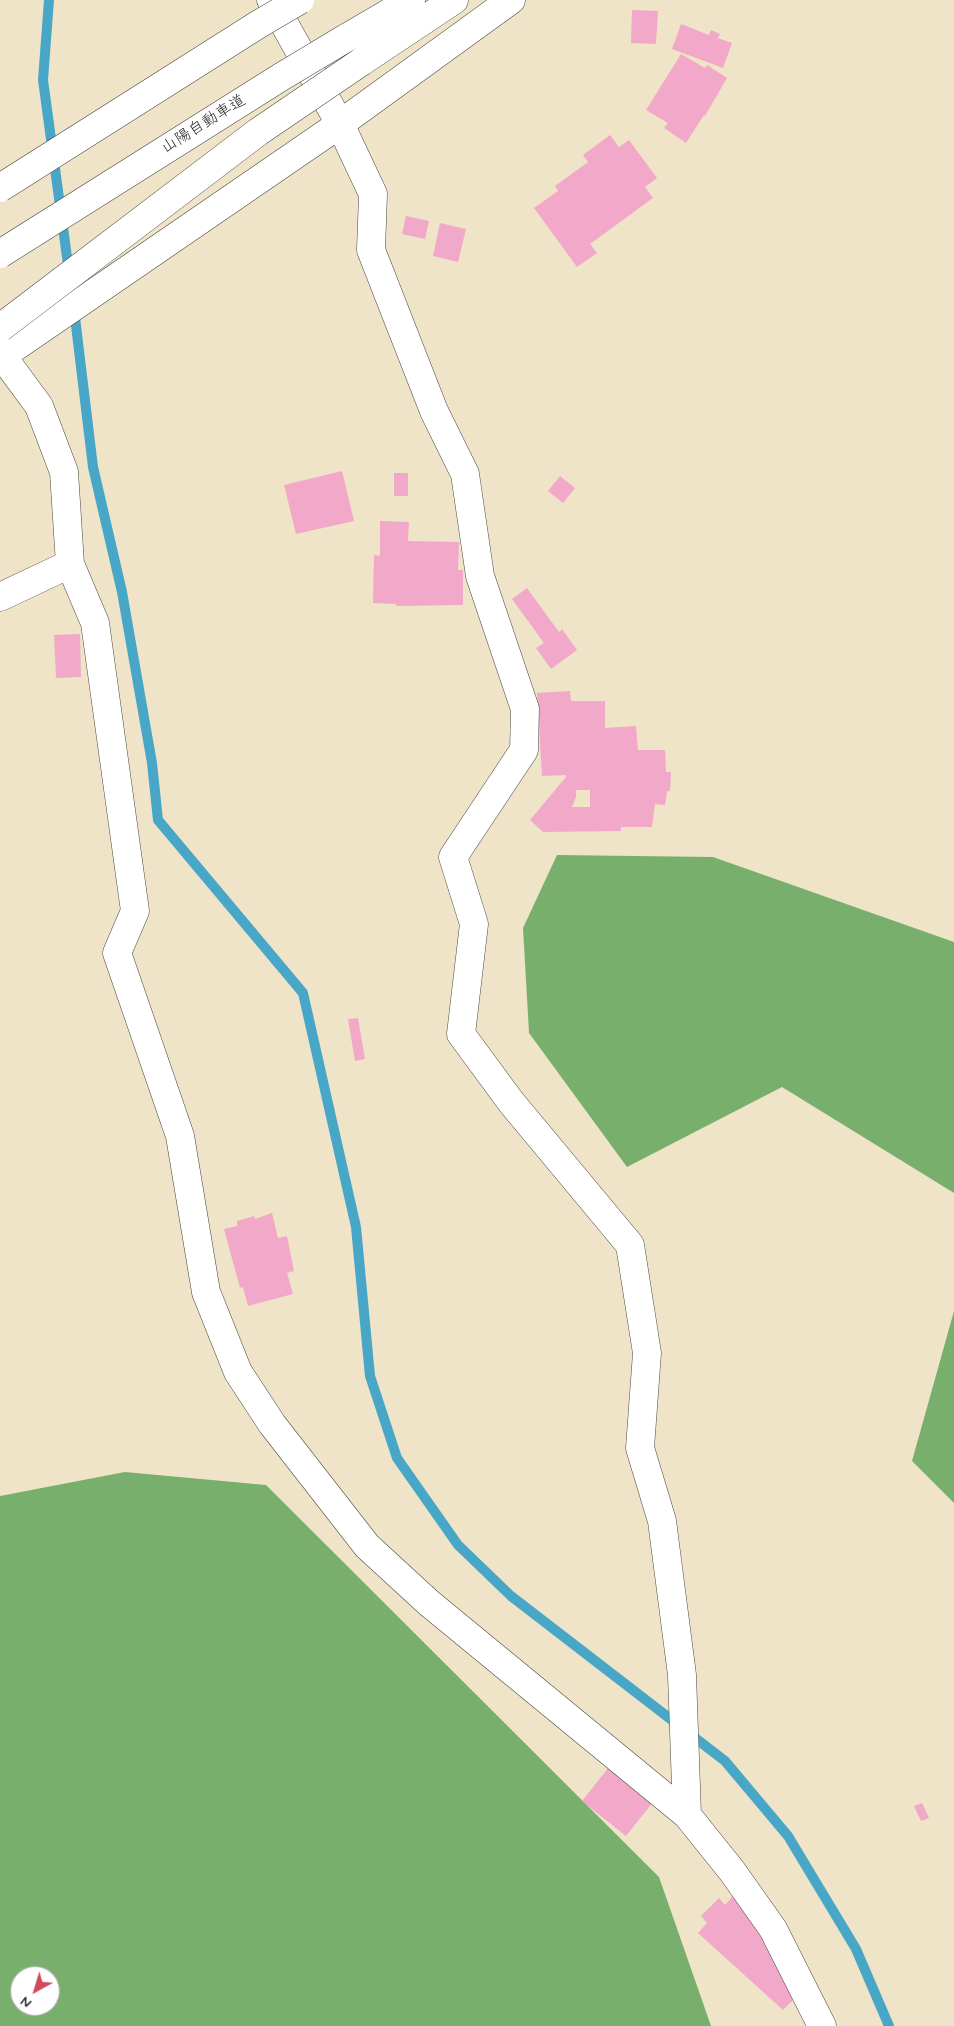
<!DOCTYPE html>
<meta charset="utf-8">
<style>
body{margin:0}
#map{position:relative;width:954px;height:2026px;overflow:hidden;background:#efe4c7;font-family:Mynerve,sans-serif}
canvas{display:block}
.north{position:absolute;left:10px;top:1966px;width:50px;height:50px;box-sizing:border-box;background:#fff;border:1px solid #aaa;border-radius:50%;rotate:219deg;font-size:14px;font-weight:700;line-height:20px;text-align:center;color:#2b2b2b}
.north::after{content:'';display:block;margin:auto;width:18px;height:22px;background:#d1495b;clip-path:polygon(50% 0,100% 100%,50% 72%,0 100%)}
</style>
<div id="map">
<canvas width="954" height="2026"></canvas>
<div class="north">N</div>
</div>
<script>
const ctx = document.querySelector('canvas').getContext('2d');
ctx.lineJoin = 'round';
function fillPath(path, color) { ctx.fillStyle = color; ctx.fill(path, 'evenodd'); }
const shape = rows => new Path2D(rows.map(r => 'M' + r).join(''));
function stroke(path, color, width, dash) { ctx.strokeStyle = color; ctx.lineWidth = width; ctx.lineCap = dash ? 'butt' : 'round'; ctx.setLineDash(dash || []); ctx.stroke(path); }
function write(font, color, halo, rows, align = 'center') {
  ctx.font = font + ' Mynerve,"Klee One",sans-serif'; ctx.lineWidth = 4; ctx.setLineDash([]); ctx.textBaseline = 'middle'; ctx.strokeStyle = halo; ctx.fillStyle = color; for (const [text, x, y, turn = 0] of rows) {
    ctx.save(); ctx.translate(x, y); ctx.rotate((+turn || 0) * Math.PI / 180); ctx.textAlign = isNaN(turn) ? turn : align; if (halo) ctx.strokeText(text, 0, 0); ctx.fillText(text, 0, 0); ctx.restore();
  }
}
fillPath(shape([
 [557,855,713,857,954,942,954,1193,782,1087,627,1167,529,1033,523,928],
 [954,1311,954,1503,912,1461],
 [125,1472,266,1485,659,1877,711,2026,0,2026,0,1496],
 [20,1976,50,1976,50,2006,20,2006]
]), '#79af6c');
stroke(shape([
 [49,0,43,80,69,272],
 [74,309,93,467,122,592,152,763,158,820,303,993,356,1227,370,1376,397,1458,458,1545,511,1596,725,1761,788,1836,856,1949,889,2026]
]), '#48a7c7', 10);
fillPath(shape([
 [632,10,658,11,656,44,631,43],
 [681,24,709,35,711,30,720,34,718,38,732,43,723,68,672,49],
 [681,54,705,68,707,65,727,78,705,116,704,115,686,143,664,128,668,123,646,110],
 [610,135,619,147,629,140,657,178,645,187,653,198,590,244,597,253,577,267,534,208,558,191,555,186,588,162,583,155],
 [406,216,429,221,425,239,402,234],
 [440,223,466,229,458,262,433,256],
 [342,471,354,521,296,534,284,485],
 [394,473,408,473,408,496,394,496],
 [560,476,575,488,563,503,548,491],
 [380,521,409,522,408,541,459,542,458,570,463,570,463,605,396,606,396,604,373,603,374,555,380,556],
 [527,588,559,632,562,629,577,650,551,669,536,648,544,643,512,599],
 [80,634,81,677,56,678,54,635],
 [570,691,571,701,605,701,605,728,636,726,638,750,665,750,666,772,671,772,670,791,667,791,665,805,655,804,652,827,621,827,621,831,543,832,530,820,566,777,566,775,542,776,537,693],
 [576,790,590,790,590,807,572,807,576,797],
 [358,1018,365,1059,355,1061,348,1019],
 [272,1213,278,1238,287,1236,294,1271,287,1273,293,1294,248,1306,243,1287,240,1288,224,1229,237,1226,237,1221,254,1216,255,1219],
 [609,1767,653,1802,626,1836,582,1801],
 [922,1803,929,1818,921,1821,914,1806],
 [733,1896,803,1990,783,2010,698,1933,707,1923,701,1916,719,1898,725,1905]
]), '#f2a8c8');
const minor = shape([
 [271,0,340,124,373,194,371,250,434,411,465,474,480,576,525,709,524,750,453,857,474,924,461,1034,511,1102,630,1245,647,1353,640,1448,662,1521,682,1675,687,1815],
 [0,353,39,406,64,472,70,564,95,623,135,911,117,953,180,1136,206,1292,238,1372,272,1424,367,1546,429,1603,687,1815,732,1871,773,1929,822,2026],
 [2,356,340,124,511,0],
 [0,597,70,564]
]);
const highway = shape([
 [346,38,411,0],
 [361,62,454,0]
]);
stroke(minor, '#484742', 29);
stroke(highway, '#484742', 29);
stroke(minor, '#fff', 28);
stroke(highway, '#fff', 28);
const highwayBridge = shape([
 [0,188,259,24,300,0],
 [0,254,281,77,346,38],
 [0,328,258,132,361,62]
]);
stroke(highwayBridge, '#484742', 29, []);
stroke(highwayBridge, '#fff', 28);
write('16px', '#2b2b2b', '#fff', [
 ["山陽自動車道",204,125,-32]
]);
</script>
